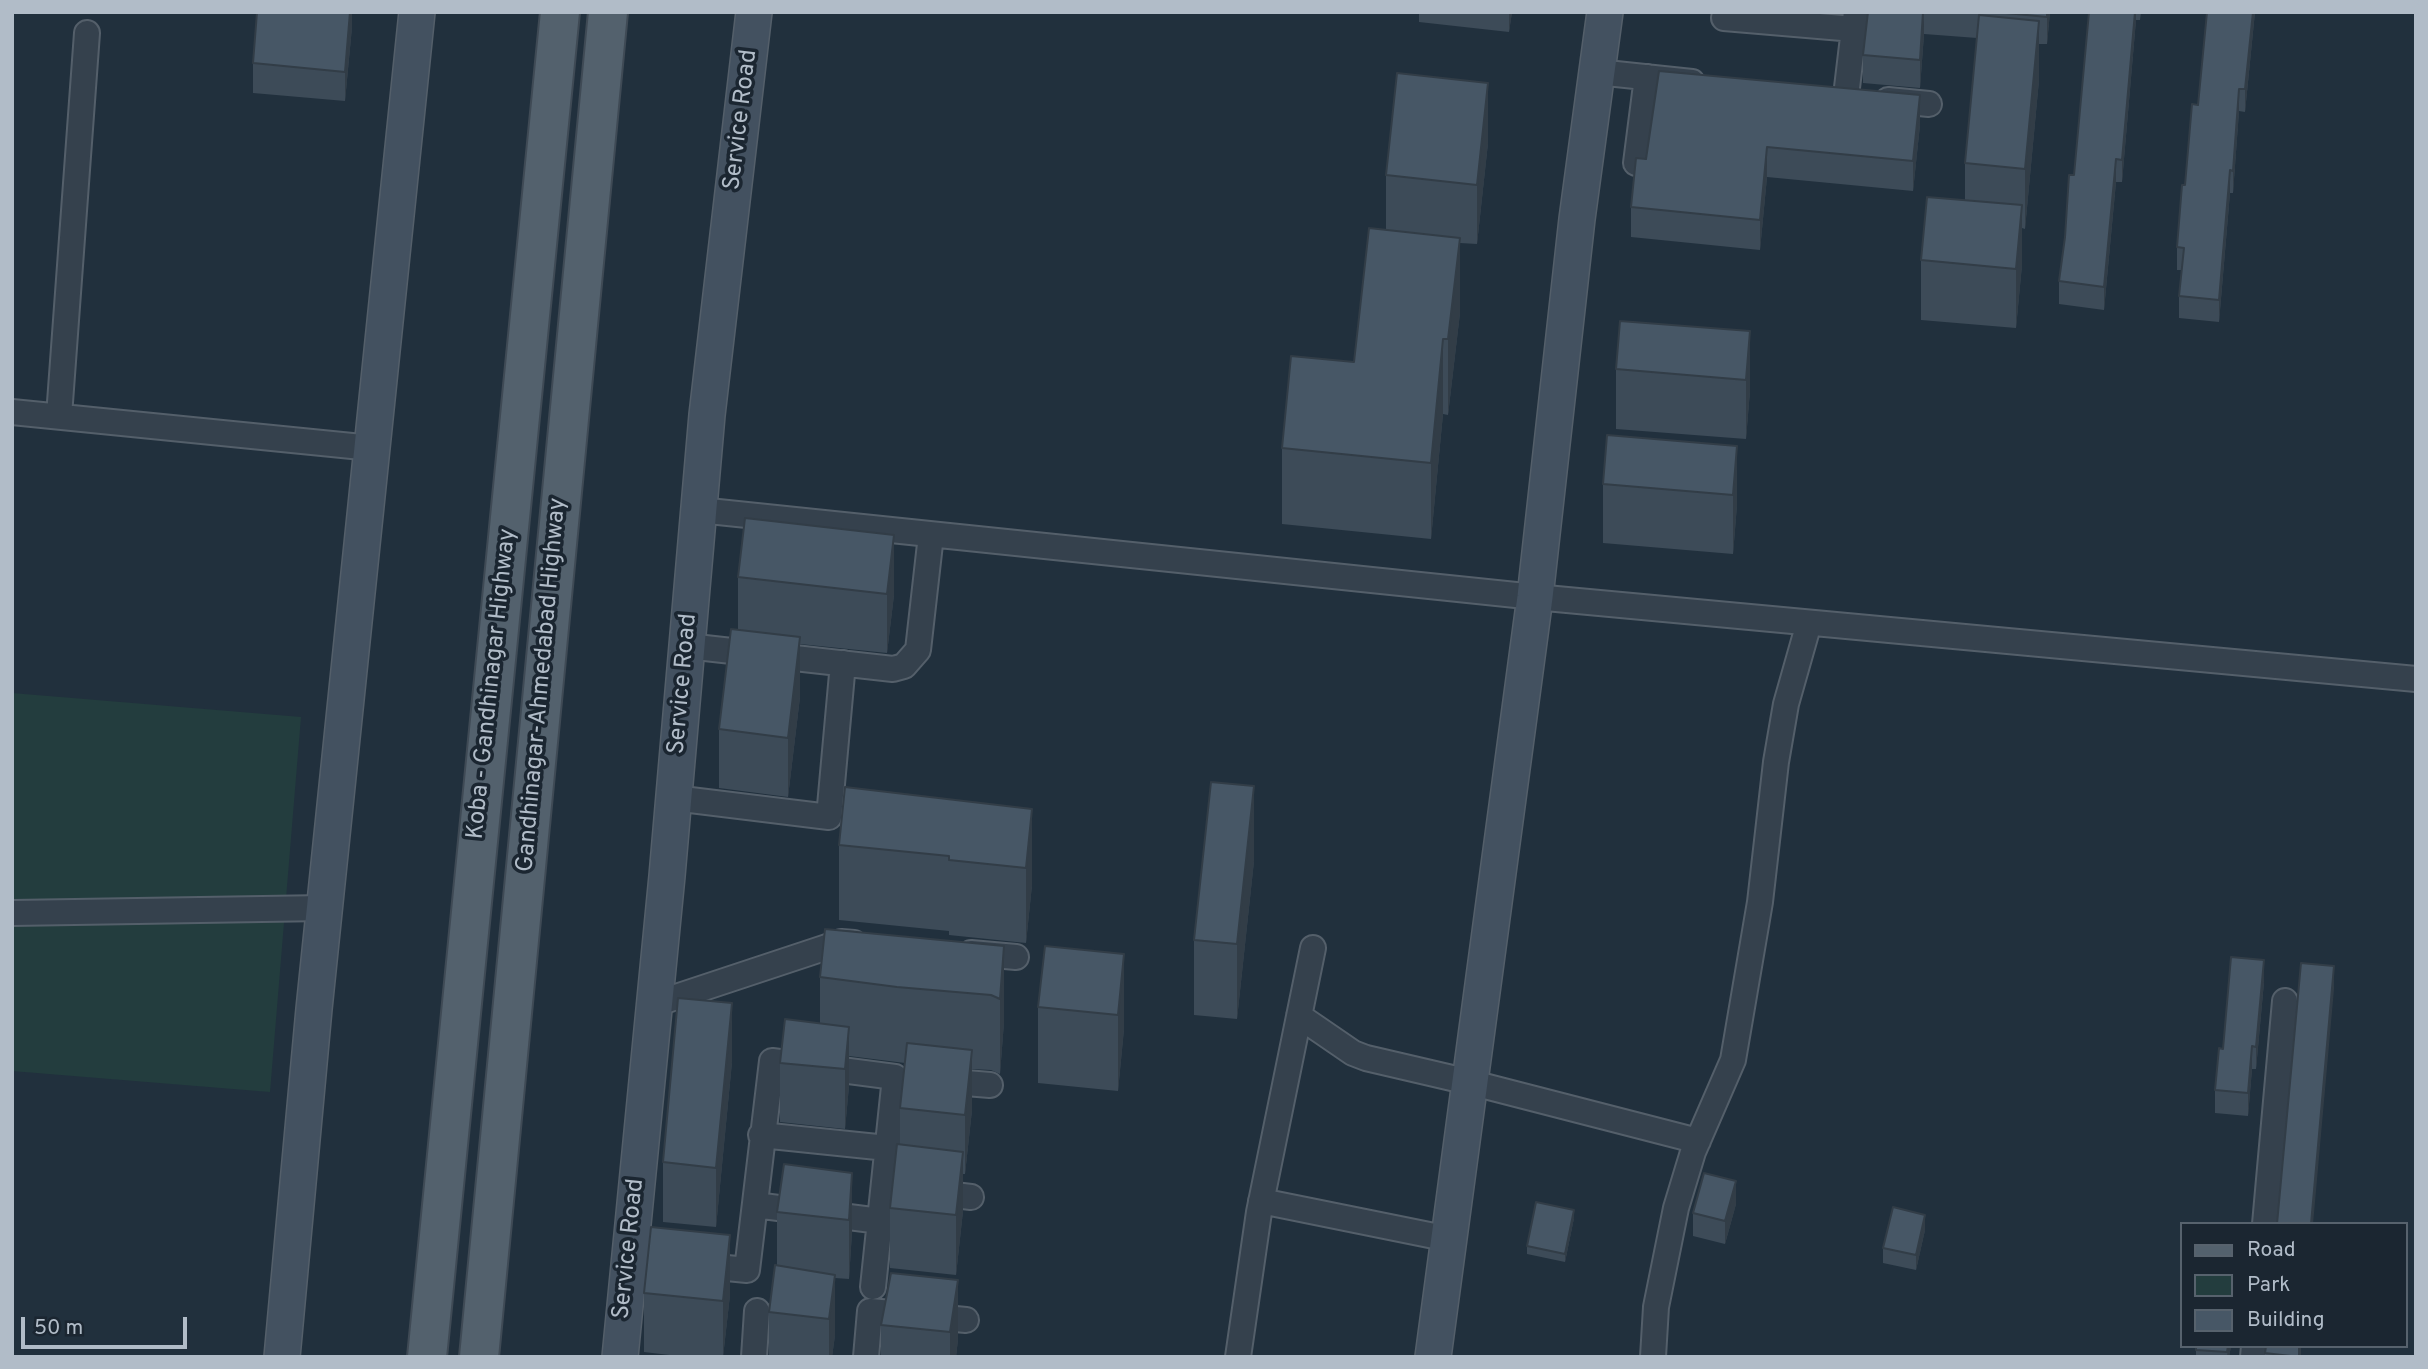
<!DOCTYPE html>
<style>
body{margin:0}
#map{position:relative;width:2428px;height:1369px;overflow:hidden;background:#21303d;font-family:Overpass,sans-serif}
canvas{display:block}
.frame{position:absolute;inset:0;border:14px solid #b1bcc8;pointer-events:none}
.legend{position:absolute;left:2180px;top:1222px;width:228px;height:126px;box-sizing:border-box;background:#1b2631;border:2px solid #57626d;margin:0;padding:9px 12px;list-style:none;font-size:21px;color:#b1bcc8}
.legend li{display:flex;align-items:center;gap:14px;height:35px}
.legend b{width:35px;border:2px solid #57626d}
.scale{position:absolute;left:21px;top:1317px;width:166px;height:32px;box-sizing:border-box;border:4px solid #b1bcc8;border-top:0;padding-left:9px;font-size:21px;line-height:24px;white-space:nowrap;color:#b1bcc8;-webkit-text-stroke:5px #1b2631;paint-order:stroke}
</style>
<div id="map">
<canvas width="2428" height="1369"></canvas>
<div class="frame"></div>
<ul class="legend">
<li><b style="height:9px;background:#53616d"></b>Road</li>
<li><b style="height:19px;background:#233d3e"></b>Park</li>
<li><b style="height:19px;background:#475766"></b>Building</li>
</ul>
<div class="scale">50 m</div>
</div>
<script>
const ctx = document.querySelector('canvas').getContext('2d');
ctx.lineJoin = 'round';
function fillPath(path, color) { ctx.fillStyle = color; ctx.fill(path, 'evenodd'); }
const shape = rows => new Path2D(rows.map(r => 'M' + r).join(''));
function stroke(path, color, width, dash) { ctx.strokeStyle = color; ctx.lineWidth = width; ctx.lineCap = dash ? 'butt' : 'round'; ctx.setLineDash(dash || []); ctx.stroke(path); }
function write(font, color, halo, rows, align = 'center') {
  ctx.font = font + ' Overpass,sans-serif'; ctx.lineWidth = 7; ctx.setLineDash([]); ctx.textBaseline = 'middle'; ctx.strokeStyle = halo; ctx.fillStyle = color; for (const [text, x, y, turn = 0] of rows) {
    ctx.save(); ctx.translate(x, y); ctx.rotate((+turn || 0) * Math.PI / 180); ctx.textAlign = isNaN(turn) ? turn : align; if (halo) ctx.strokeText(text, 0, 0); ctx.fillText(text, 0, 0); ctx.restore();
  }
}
fillPath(shape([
 [12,693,301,717,270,1092,12,1071]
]), '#233d3e');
const street = shape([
 [1724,18,1854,29],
 [1597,72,1692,82],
 [1846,96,1856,12],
 [1888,100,1929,104],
 [1636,163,1647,77],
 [12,412,372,448],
 [59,416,87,33],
 [699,510,1535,597,2416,679],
 [687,646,893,669,904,666,918,650,931,535],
 [674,798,829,817,843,663],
 [12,913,325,908],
 [971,953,1016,957],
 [655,1004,824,948,841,942,854,943],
 [1299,1016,1353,1053,1366,1058,1469,1082,1698,1141],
 [941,1081,990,1085],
 [761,1135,887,1148],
 [929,1192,971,1197],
 [1261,1201,1449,1239],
 [755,1205,880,1221],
 [2265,1224,2285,1001],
 [696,1265,747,1270,772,1061,895,1077,873,1287],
 [754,1357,757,1311],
 [866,1357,870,1311,966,1320],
 [1238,1357,1259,1212,1313,948],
 [1653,1357,1656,1307,1676,1208,1693,1152,1733,1060,1760,902,1776,762,1786,704,1809,623],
 [2253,1357,2254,1346]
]);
const secondary = shape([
 [282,1357,314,1009,417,12],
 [620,1357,667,876,707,415,754,12],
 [1433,1357,1535,597,1577,219,1605,12]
]);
const primary = shape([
 [427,1357,560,12],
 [479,1357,608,12]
]);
stroke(street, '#545f6a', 28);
stroke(secondary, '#545f6a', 38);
stroke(primary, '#3f4a55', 42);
stroke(street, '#35414d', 24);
stroke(secondary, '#435160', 35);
stroke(primary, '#53616d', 38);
fillPath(shape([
 [352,12,352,27,345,101,253,93,253,63],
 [1419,12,1512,12,1509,32,1419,22],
 [1868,12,2050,12,2047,44,2039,44,2039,80,2025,229,2022,228,2022,265,2016,328,1921,320,1921,260,1965,200,1965,163,1977,38,1924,34,1920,88,1863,83,1863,55],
 [2089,12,2141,12,2140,20,2136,20,2122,182,2116,182,2104,310,2059,304,2059,281,2074,175],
 [2255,12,2245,112,2239,111,2233,193,2230,193,2219,322,2179,318,2179,296,2182,270,2177,270,2177,247,2185,185],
 [1920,125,1913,191,1767,177,1760,250,1631,237,1631,207,1646,159],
 [1488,143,1477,244,1460,243,1460,313,1448,415,1443,414,1431,539,1282,524,1282,448,1354,362,1386,229,1386,175],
 [1750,331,1750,391,1746,439,1616,429,1616,369],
 [1737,446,1737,505,1733,554,1603,543,1603,484],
 [738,577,894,595,887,653,800,644,800,697,788,797,719,788,719,729,738,630],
 [1032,809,1032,885,1026,943,949,935,949,931,839,920,839,845],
 [1254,861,1237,1019,1194,1015,1194,940],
 [1004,946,1004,1022,1000,1074,991,1070,972,1069,972,1110,965,1174,963,1174,963,1211,956,1275,890,1268,890,1208,900,1144,900,1108,905,1063,849,1056,849,1086,845,1129,780,1122,780,1063,820,1023,820,977],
 [1124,954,1124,1029,1118,1091,1038,1083,1038,1007],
 [2264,982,2256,1069,2252,1069,2248,1116,2215,1113,2215,1090,2223,1049],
 [732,1062,716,1227,663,1222,663,1162],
 [852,1173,852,1232,849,1279,835,1278,835,1335,832,1357,769,1357,769,1312,777,1265,777,1212],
 [1736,1204,1725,1244,1693,1236,1693,1213],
 [1574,1218,1565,1262,1527,1254,1527,1246],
 [1925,1230,1916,1270,1883,1263,1883,1248],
 [891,1273,958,1339,956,1357,881,1357,881,1325],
 [644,1293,730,1295,723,1357,686,1357,644,1352],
 [2196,1346,2231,1346,2229,1357,2196,1357],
 [2266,1346,2301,1346,2301,1357,2265,1357]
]), '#3d4b58');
fillPath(shape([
 [350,12,352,12,352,27,345,101,345,72],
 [1509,12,1512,12,1509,32],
 [1924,12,1924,34,1920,88,1920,60],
 [2047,12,2050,12,2047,44],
 [2135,12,2136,12,2136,20,2122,182,2122,160],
 [2253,12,2255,12,2245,112,2245,89],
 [2039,21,2039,80,2025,229,2025,169],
 [1488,83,1488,143,1477,244,1477,185],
 [2239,89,2239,111,2233,193,2233,171],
 [1920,95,1920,125,1913,191,1913,161],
 [1767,147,1767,177,1760,250,1760,220],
 [2116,159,2116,182,2104,310,2104,287],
 [2230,170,2230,193,2219,322,2219,300],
 [2022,205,2022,265,2016,328,2016,269],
 [1460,238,1460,313,1448,415,1448,339],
 [1750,331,1750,391,1746,439,1746,380],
 [1443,339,1443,414,1431,539,1431,463],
 [1737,446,1737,505,1733,554,1733,495],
 [894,535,894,595,887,653,887,594],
 [800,637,800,697,788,797,788,738],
 [1254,786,1254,861,1237,1019,1237,944],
 [1032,809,1032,885,1026,943,1026,868],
 [1004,946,1004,1022,1000,1074,1000,999],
 [1124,954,1124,1029,1118,1091,1118,1015],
 [2264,960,2264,982,2256,1069,2256,1047],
 [2334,966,2334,989,2313,1224,2311,1224],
 [732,1003,732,1062,716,1227,716,1168],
 [849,1027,849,1086,845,1129,845,1069],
 [2252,1046,2252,1069,2248,1116,2248,1093],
 [972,1050,972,1110,965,1174,965,1115],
 [963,1152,963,1211,956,1275,956,1215],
 [852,1173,852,1232,849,1279,849,1220],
 [1736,1181,1736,1204,1725,1244,1725,1221],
 [1574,1210,1574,1218,1565,1262,1565,1254],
 [1925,1215,1925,1230,1916,1270,1916,1255],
 [730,1235,730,1295,723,1357,723,1301],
 [835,1275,835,1335,832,1357,829,1357,829,1319],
 [958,1280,958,1339,956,1357,950,1357,950,1332],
 [2228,1346,2231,1346,2229,1357,2227,1357],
 [2299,1346,2301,1346,2301,1357,2299,1357]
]), '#323d47');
const building = shape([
 [257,12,350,12,345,72,253,63,257,12],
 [1868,12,1923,12,1920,60,1863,55,1868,12],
 [1996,12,2047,12,2047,17,1996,12],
 [2089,12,2135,12,2122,160,2116,159,2104,287,2059,281,2065,237,2069,175,2074,175,2089,12],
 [2207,12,2253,12,2245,89,2239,89,2233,171,2230,170,2219,300,2179,296,2184,248,2177,247,2182,185,2185,185,2192,104,2198,105,2207,12],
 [1979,15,2039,21,2025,169,1965,163,1979,15],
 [1659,71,1920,95,1913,161,1767,147,1760,220,1631,207,1636,158,1646,159,1659,71],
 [1397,73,1488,83,1477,185,1386,175,1397,73],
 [1927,197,2022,205,2016,269,1921,260,1927,197],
 [1369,228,1460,238,1448,339,1443,339,1431,463,1282,448,1291,356,1354,362,1369,228],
 [1620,321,1750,331,1746,380,1616,369,1620,321],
 [1607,435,1737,446,1733,495,1603,484,1607,435],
 [745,518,894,535,887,594,738,577,745,518],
 [731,629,800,637,788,738,719,729,731,629],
 [1211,782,1254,786,1237,944,1194,940,1211,782],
 [845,787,1032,809,1026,868,949,860,949,856,839,845,845,787],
 [825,929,1004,946,1000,999,991,995,897,987,820,977,825,929],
 [1045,946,1124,954,1118,1015,1038,1007,1045,946],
 [2231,957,2264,960,2256,1047,2252,1046,2248,1093,2215,1090,2219,1048,2223,1049,2231,957],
 [2301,963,2334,966,2311,1224,2277,1224,2301,963],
 [678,998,732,1003,716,1168,663,1162,678,998],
 [785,1019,849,1027,845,1069,780,1063,785,1019],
 [907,1043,972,1050,965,1115,900,1108,907,1043],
 [897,1144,963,1152,956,1215,890,1208,897,1144],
 [784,1164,852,1173,849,1220,777,1212,784,1164],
 [1704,1173,1736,1181,1725,1221,1693,1213,1704,1173],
 [1536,1202,1574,1210,1565,1254,1527,1246,1536,1202],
 [1893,1207,1925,1215,1916,1255,1883,1248,1893,1207],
 [651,1227,730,1235,723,1301,644,1293,651,1227],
 [775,1265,835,1275,829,1319,769,1312,775,1265],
 [891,1273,958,1280,950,1332,881,1325,891,1273],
 [2196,1346,2228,1346,2227,1352,2196,1350,2196,1346],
 [2266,1346,2299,1346,2299,1357,2265,1353,2266,1346]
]);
fillPath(building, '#475766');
stroke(building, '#323d47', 2);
write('24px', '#b1bcc8', '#1b2631', [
 ["Service Road",742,120,-83],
 ["Koba - Gandhinagar Highway",493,684,-84],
 ["Service Road",684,684,-85],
 ["Gandhinagar-Ahmedabad Highway",543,685,-85],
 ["Service Road",630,1249,-84]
]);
</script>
